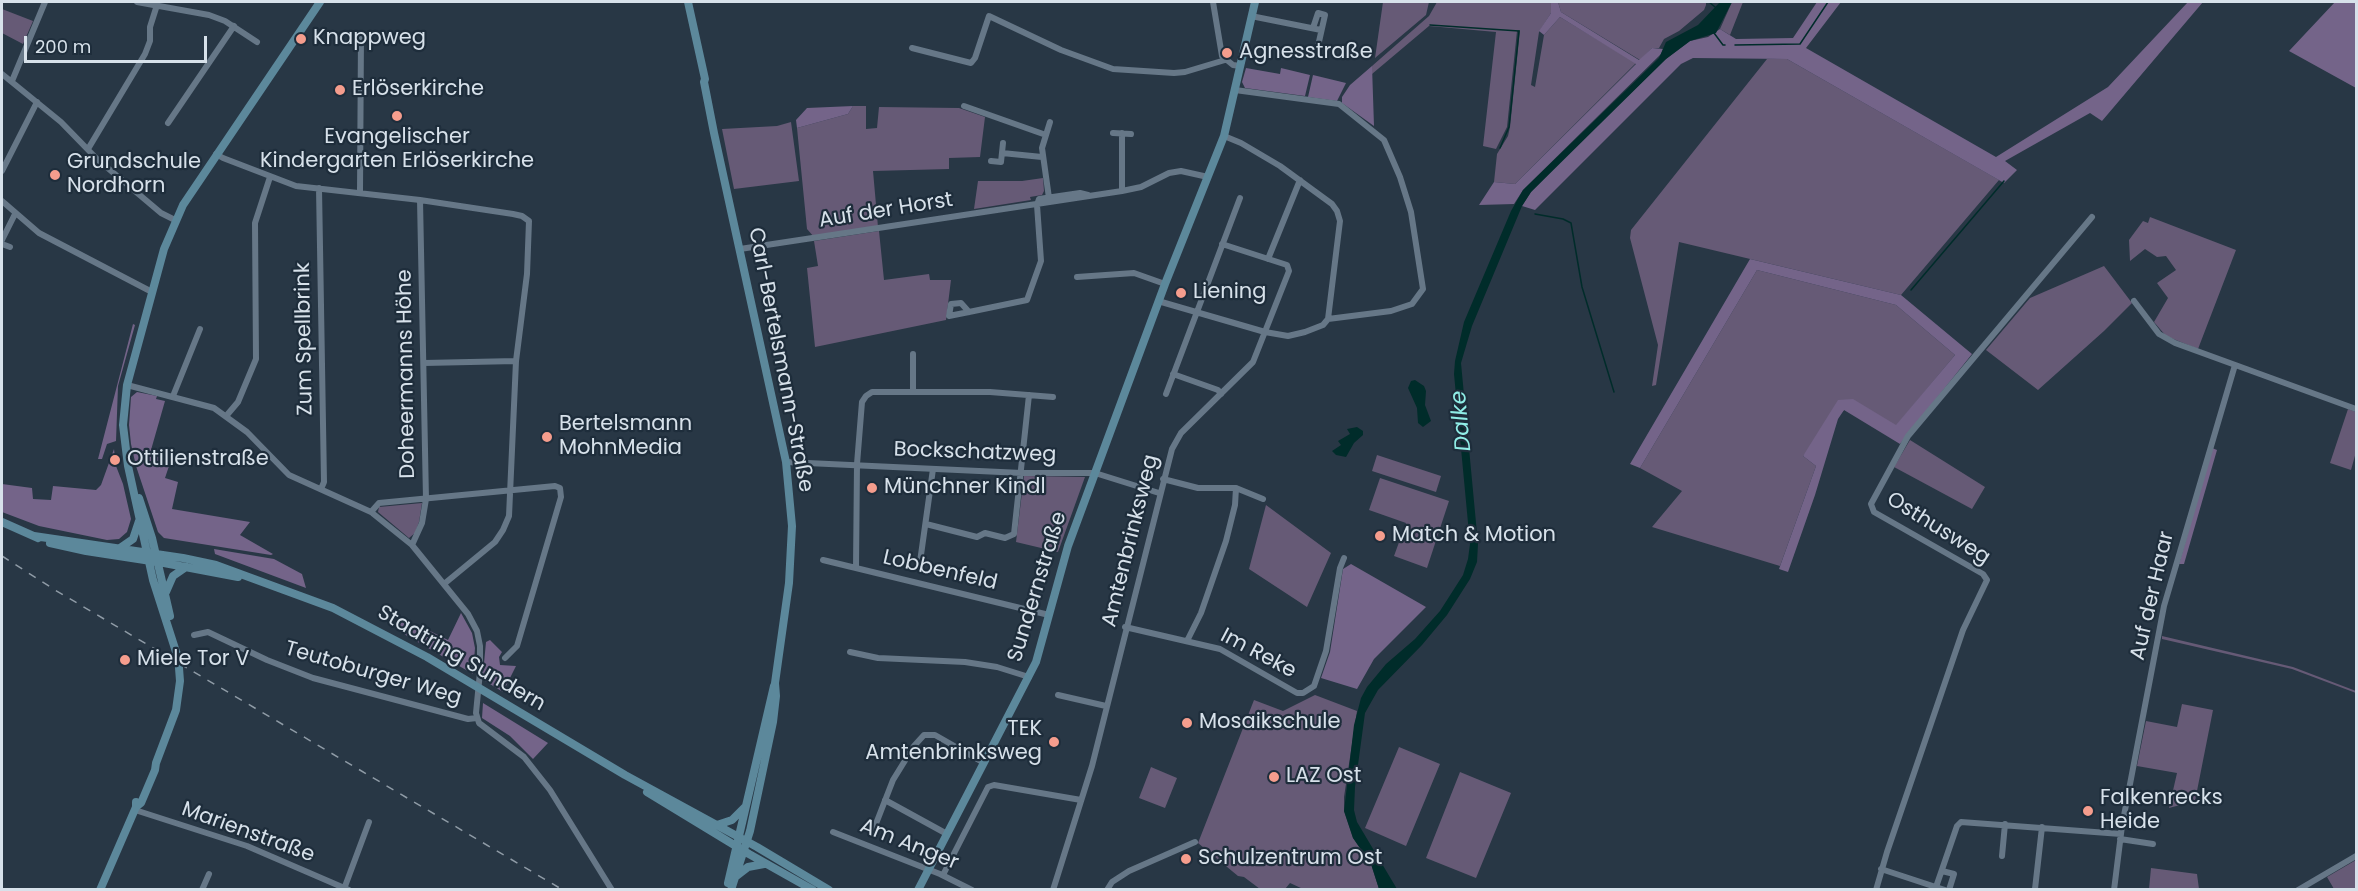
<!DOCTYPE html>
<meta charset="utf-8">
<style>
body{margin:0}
#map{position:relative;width:2358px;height:891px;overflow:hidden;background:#283745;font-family:Poppins,sans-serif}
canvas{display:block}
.frame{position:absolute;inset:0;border:3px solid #d7e1ea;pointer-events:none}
.scale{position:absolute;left:24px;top:36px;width:183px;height:27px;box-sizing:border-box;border:3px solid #d7e1ea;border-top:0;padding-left:8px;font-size:18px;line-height:21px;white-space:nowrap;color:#d7e1ea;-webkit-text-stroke:4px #1e2d3b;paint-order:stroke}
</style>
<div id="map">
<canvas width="2358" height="891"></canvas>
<div class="frame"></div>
<div class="scale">200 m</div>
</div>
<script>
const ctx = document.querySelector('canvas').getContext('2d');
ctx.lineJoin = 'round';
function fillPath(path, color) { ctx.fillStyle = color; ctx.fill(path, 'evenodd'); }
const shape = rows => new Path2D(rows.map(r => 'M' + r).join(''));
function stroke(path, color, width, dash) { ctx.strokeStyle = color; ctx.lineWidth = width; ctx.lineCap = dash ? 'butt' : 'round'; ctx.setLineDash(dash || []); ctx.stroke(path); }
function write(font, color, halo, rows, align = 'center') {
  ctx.font = font + ' Poppins,sans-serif'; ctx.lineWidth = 4.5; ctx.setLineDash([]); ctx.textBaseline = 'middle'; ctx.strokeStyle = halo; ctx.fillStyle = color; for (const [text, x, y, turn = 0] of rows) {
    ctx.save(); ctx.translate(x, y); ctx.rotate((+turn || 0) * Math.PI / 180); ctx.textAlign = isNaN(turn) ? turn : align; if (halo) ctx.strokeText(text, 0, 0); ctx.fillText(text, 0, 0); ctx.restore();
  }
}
fillPath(shape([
 [1383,2,1429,2,1426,15,1375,58],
 [1437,2,1551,2,1551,13,1539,32,1531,85,1535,87,1544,35,1560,17,1636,63,1515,184,1494,182,1497,154,1508,136,1510,127,1520,30,1517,31,1507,127,1496,149,1483,146,1496,32,1429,26,1372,74,1372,66,1429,16],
 [1558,2,1706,2,1706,5,1704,10,1679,31,1664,39,1659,48,1652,48,1640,60,1561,12],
 [1732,2,1743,2,1730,35,1720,29],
 [2,9,33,21,23,44,2,33],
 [1767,59,1787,59,1999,180,1901,295,1679,242,1656,385,1652,386,1658,345,1630,238,1631,230],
 [853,106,866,106,866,129,877,128,879,107,959,108,985,117,980,157,949,158,949,169,873,171,878,227,814,237,807,229,797,128,848,114],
 [791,122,799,181,734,189,722,129,777,126],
 [1043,178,1044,191,1042,195,1030,197,1031,200,974,209,978,181,1022,181],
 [2150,217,2236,250,2198,349,2166,336,2154,322,2168,298,2157,283,2176,270,2166,256,2157,257,2145,249,2130,261,2129,240,2143,221,2148,223],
 [879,231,884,280,929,274,930,280,951,280,946,320,815,347,807,268,818,266,814,241],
 [2104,266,2132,303,2104,331,2038,390,1986,350,2030,298],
 [1757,270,1896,305,1955,355,1896,426,1853,400,1803,456,1816,466,1780,566,1652,527,1682,491,1640,468],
 [2348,409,2356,412,2356,452,2351,470,2330,463],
 [1910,440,1985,487,1972,509,1894,467],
 [1377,455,1441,476,1436,492,1372,471],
 [1024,476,1085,477,1058,552,1016,542],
 [1380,478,1449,501,1427,568,1394,556,1406,523,1369,510],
 [422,503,419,522,415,533,409,538,378,512,379,507],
 [1266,505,1331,553,1307,607,1249,569],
 [2162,636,2293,667,2356,691,2356,693,2292,669,2162,639],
 [1315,695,1357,711,1344,797,1344,811,1353,838,1371,864,1379,889,1303,889,1290,883,1285,889,1260,889,1244,877,1238,876,1198,843,1254,700,1283,711],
 [2182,704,2213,710,2195,801,2169,808,2177,773,2137,766,2146,721,2177,727],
 [1399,747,1440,764,1406,846,1365,828],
 [1151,767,1177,778,1165,808,1139,798],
 [1460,772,1511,793,1476,878,1426,858],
 [2356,860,2356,889,2334,889,2327,877],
 [2151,868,2197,874,2199,889,2149,889]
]), '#665a76');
fillPath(shape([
 [1551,2,1558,2,1561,12,1639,60,1652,48,1663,49,1661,54,1523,190,1514,204,1479,205,1494,182,1515,184,1636,64,1560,17,1544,35,1539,31,1551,13],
 [1817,2,1841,2,1806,48,1996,157,2108,87,2188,2,2203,2,2102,121,2090,113,2005,161,2017,170,2004,183,1787,59,1693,58,1681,64,1535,210,1522,206,1531,192,1582,140,1666,59,1690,41,1708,37,1720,29,1736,39,1793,38],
 [2335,2,2356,2,2356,88,2289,51],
 [1372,66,1374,126,1342,103,1342,97,1350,85],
 [1246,68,1280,74,1281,68,1310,75,1305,96,1245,88,1242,82],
 [1313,75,1346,83,1337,101,1308,97],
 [853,106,848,114,797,128,796,120,807,108],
 [1750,259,1901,295,1972,354,1900,444,1844,410,1838,419,1815,495,1788,572,1779,569,1816,466,1803,456,1838,400,1853,399,1896,425,1955,355,1896,305,1757,270,1640,468,1630,464],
 [133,324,135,325,118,386,116,441,107,444,102,459,98,459],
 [137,392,157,396,156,399,165,401,151,450,172,457,165,478,178,482,172,509,250,522,240,535,273,554,271,555,164,538,158,532,136,466,131,444,129,425,131,397],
 [2212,448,2217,450,2184,564,2179,564],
 [114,449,116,466,123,484,131,519,127,532,119,539,107,540,39,526,2,512,2,484,32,488,33,499,51,500,53,486,96,490,101,485],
 [214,549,274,559,302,574,306,588,215,554],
 [1351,564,1426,607,1374,659,1357,689,1321,678,1330,652,1343,569],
 [461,613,472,633,475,648,473,674,397,630,401,622,428,630,448,640],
 [490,640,502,652,499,657,500,665,516,666,503,692,485,681,486,675,483,674,486,642],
 [483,703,548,743,533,759,510,736,482,718]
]), '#746489');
fillPath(shape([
 [1720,2,1732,2,1716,33,1690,41,1666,59,1531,192,1522,206,1472,326,1461,363,1478,544,1477,562,1470,579,1447,615,1422,645,1378,690,1365,713,1355,787,1354,810,1357,822,1397,889,1379,889,1371,864,1353,838,1344,811,1354,725,1361,698,1367,687,1386,664,1415,639,1440,611,1463,575,1468,559,1470,544,1454,374,1455,361,1464,322,1511,211,1523,190,1659,58,1666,42,1698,25],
 [1415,380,1424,386,1426,391,1425,405,1431,421,1423,427,1418,423,1417,408,1408,388,1411,381],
 [1357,427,1363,431,1363,435,1354,443,1346,457,1336,455,1332,451,1341,445,1338,441,1350,434,1347,429]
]), '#002c2a');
stroke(shape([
 [1709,2,1715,7],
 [1430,25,1519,31,1509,127,1500,148],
 [1714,33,1723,45,1725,45],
 [1735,45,1800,44,1828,2],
 [1535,214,1563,219,1571,223,1582,287,1614,392],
 [1911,290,2004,181]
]), '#002c2a', 1.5);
stroke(shape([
 [137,2,209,15,225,21,257,42],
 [1213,2,1222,56,1233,65,1240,66],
 [1251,16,1321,30],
 [1313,28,1318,13,1325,15,1316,55],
 [912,48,971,63,975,58,989,16,1061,50,1113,69,1174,73,1185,72,1225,60],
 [2,74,61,122,97,159,161,213,175,220],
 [12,81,45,2],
 [964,106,1046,135],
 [168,123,234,26],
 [1113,133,1131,134],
 [1224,136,1241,143,1280,166,1332,204,1337,211,1340,221,1328,319],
 [88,149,145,54,150,41,150,27,157,5],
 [1002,153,1042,157],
 [216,154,223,158,296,186,420,200,513,214,522,216,529,221,527,274,516,361,509,516,503,530,495,542,444,584],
 [991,161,1001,162,1003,143],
 [2,171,37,102],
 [319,188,324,482,321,489],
 [1122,191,1122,133],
 [360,192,361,35],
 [1049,198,1042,148,1050,122],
 [2,201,39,233,152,292],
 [1037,205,1039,199,1080,193,1088,195],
 [2,240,15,214],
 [2,244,10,247],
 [740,249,1122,191,1141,187,1169,173,1181,171,1208,177],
 [1268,259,1300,180],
 [1077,277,1134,273,1165,284],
 [1158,301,1265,332,1288,336,1305,332,1323,325,1328,319,1391,311,1412,304,1423,289,1411,212,1400,177,1384,140,1339,104,1235,90],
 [2134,301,2159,334,2175,343,2356,409],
 [969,312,961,303,951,304,949,316,969,312,1027,300,1041,261,1037,205],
 [424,363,516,361],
 [1173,374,1218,390,1221,394],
 [127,385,214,408,247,432,289,475,371,512,412,545,468,614,477,631,480,646,480,672,476,713,479,723,524,757,550,790,612,890],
 [913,392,913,354],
 [1166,394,1240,198],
 [173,396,200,329],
 [227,415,238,402,256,359,255,223,270,177],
 [786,462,1022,473,1095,473,1159,493],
 [1163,479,1198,488,1236,488,1263,499],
 [371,512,379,503,555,486,560,488,561,497,517,646,505,658],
 [926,524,977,537,985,533,1005,538,1014,534,1029,395],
 [412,545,422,523,426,499,420,200],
 [823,560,1049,615],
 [920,562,933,469],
 [856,568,857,464,862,402,866,396,872,392,990,392,1053,397],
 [1125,627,1220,649,1297,693,1303,693,1314,686,1326,651,1340,568,1344,558],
 [194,635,208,632,267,660,313,678,468,719,477,718],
 [1187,641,1201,613,1226,541,1235,505,1236,488],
 [850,652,878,658,965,662,997,667,1029,677],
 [1058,695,1106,706],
 [885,800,947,834],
 [135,810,247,846,349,890],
 [833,832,940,874,972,890],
 [872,834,893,780,914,746,924,735,935,735,984,763],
 [2120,839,2153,844],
 [2002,856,2005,824],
 [1881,869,1945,890],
 [1942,871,1954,874,1949,890],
 [943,875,988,787,994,785,1081,800],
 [1936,887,1957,826,1961,822,2121,834],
 [344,889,369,822],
 [2035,889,2042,827],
 [202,890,209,874],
 [1053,890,1092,766,1172,449,1181,433,1253,362,1289,271,1287,265,1222,244],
 [1107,890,1112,882,1129,871,1195,842],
 [1876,890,1887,852,1963,630,1987,580,1983,574,1874,512,1871,504,1908,436,2092,217],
 [2114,890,2122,826,2164,606,2235,365],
 [2298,890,2356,856]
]), '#667787', 6);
stroke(shape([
 [688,2,705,79,704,82,714,133,786,462,792,526,789,583,775,683,776,696,773,722,750,831,731,890],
 [139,498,152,538,170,616],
 [2,522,38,538],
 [34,536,183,558,216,565,333,608,427,657,625,775,757,847,829,890],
 [50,543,86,551,164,563,238,577],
 [120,548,133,539,139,521],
 [166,592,173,576,186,567],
 [178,658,153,580,128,466,123,425,127,385,164,249,183,205,320,2],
 [647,792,749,854,813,890],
 [136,807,141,803,155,770,156,763,176,710,180,681,178,655],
 [717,825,732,820,745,807],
 [735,877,748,867,764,864],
 [728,883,774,686],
 [100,890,136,807,136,802],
 [918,890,1036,662,1068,546,1165,284,1224,136,1255,2]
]), '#5c889b', 8);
stroke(shape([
 [2,556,55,590,563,890]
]), '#8f9ba6', 1.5, [8, 8]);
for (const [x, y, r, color] of [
 [301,39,6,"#f59d8d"],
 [1227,53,6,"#f59d8d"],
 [340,90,6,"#f59d8d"],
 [397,116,6,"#f59d8d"],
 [55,175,6,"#f59d8d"],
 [1181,293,6,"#f59d8d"],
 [547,437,6,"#f59d8d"],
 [115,460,6,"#f59d8d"],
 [872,488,6,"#f59d8d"],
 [1380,536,6,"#f59d8d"],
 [125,660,6,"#f59d8d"],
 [1187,723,6,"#f59d8d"],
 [1054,742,6,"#f59d8d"],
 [1274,777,6,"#f59d8d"],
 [2088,811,6,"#f59d8d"],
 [1186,859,6,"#f59d8d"]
]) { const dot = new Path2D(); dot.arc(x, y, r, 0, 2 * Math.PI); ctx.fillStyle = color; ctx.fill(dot); stroke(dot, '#1e2d3b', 2); }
write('21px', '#d7e1ea', '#1e2d3b', [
 ["Knappweg",313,39],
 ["Agnesstraße",1239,53],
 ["Erlöserkirche",352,90],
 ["Evangelischer",397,138,"center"],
 ["Kindergarten Erlöserkirche",397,162,"center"],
 ["Grundschule",67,163],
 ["Nordhorn",67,187],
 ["Liening",1193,293],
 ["Bertelsmann",559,425],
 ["MohnMedia",559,449],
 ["Ottilienstraße",127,460],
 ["Münchner Kindl",884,488],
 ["Match & Motion",1392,536],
 ["Miele Tor V",137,660],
 ["Mosaikschule",1199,723],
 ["TEK",1042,730,"right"],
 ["Amtenbrinksweg",1042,754,"right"],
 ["LAZ Ost",1286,777],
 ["Falkenrecks",2100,799],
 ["Heide",2100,823],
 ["Schulzentrum Ost",1198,859]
], 'left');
write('21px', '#d7e1ea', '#1e2d3b', [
 ["Auf der Horst",886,211,-9],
 ["Zum Spellbrink",305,339,-91],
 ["Carl-Bertelsmann-Straße",780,360,79],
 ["Doheermanns Höhe",407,374,-91],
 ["Bockschatzweg",975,453,2],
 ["Osthusweg",1938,529,32],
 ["Amtenbrinksweg",1131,541,-76],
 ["Lobbenfeld",940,571,13],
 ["Sundernstraße",1038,587,-73],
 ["Auf der Haar",2153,596,-77],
 ["Im Reke",1258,654,28],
 ["Stadtring Sundern",461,659,30],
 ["Teutoburger Weg",373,674,16],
 ["Marienstraße",248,833,20],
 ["Am Anger",909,845,22]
]);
write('italic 22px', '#90eee7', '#1e2d3b', [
 ["Dalke",1462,421,-95]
]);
</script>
